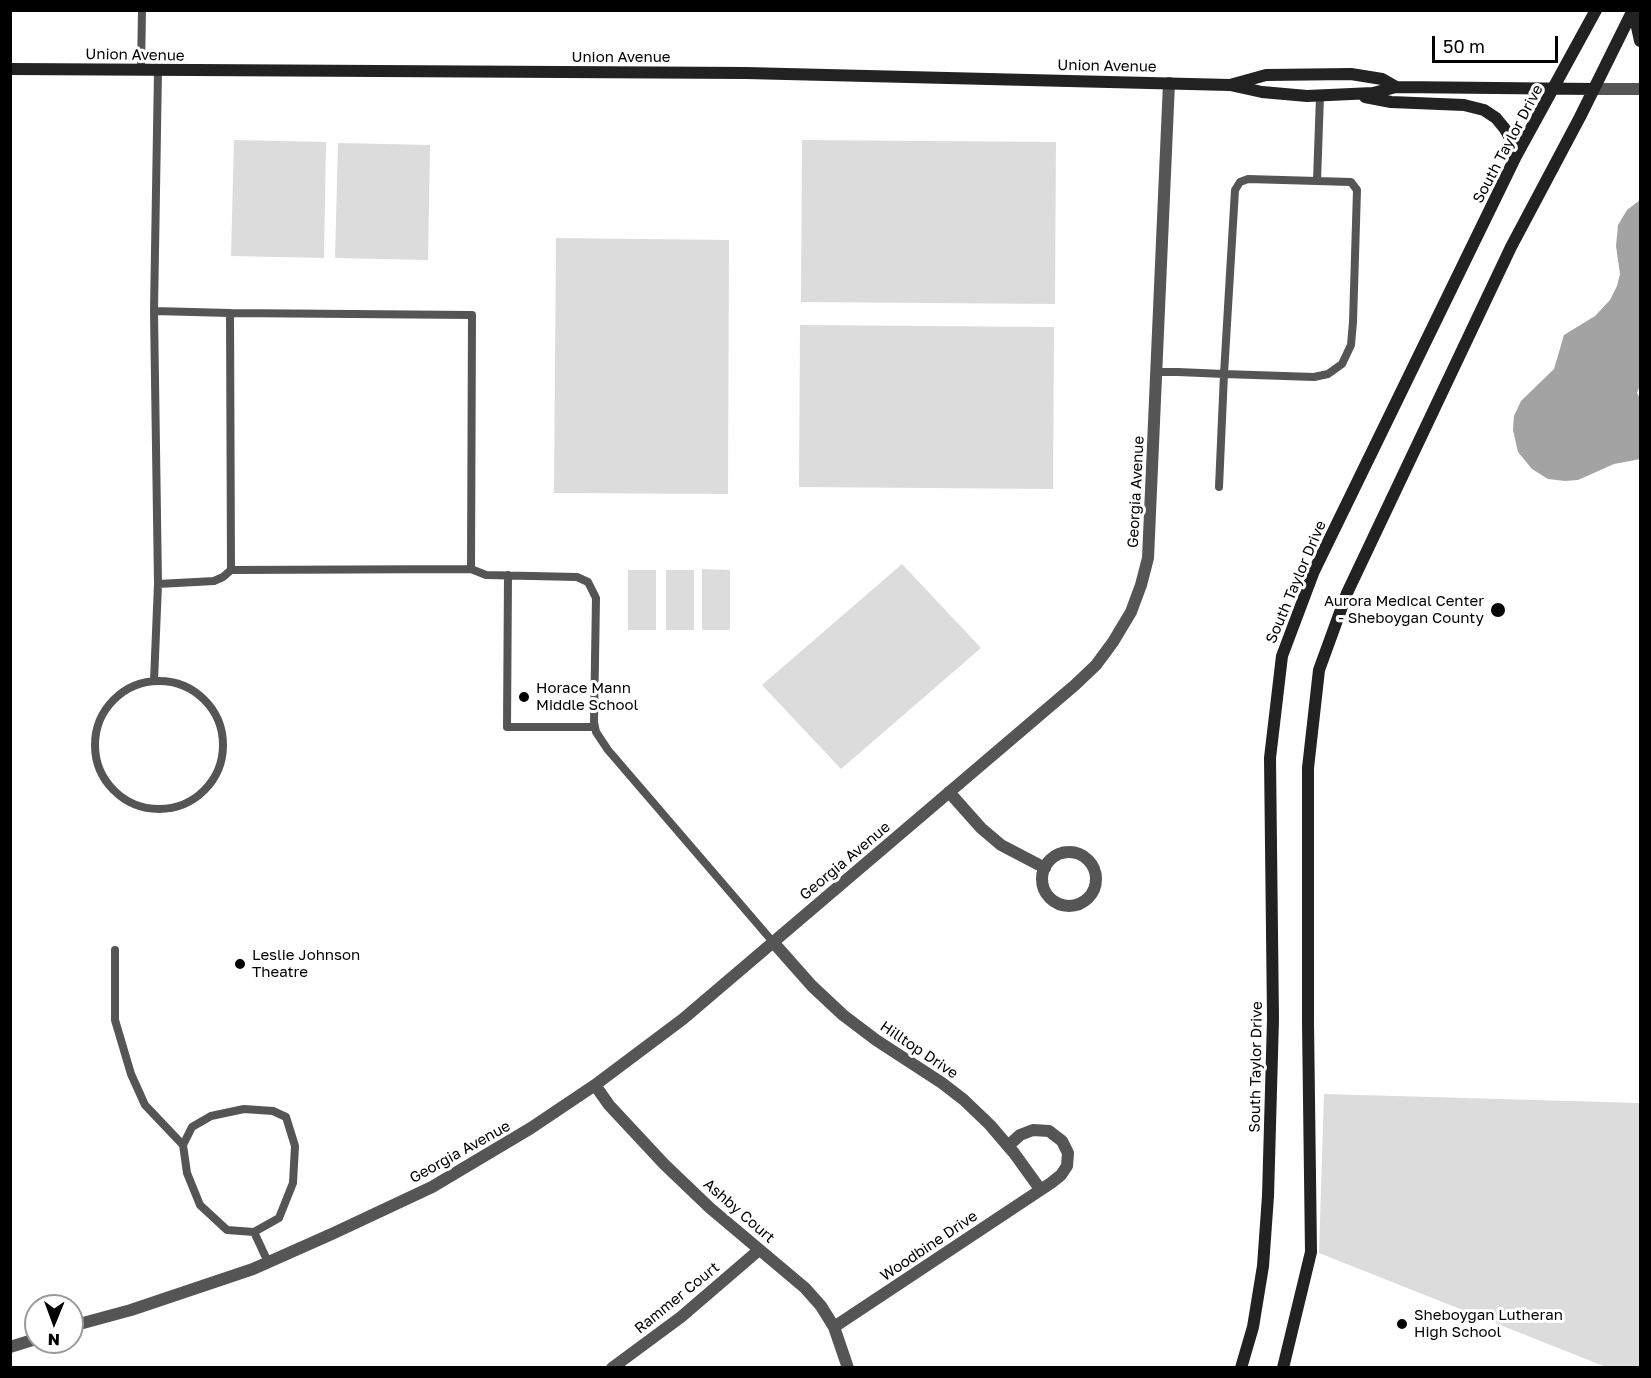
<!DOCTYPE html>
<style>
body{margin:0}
#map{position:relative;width:1651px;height:1378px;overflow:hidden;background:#fff;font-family:"Golos Text",sans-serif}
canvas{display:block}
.frame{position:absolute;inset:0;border:12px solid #000;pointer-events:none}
.north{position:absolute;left:24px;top:1294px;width:60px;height:60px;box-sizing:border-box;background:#fff;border:2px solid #999;border-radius:50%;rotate:181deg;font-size:16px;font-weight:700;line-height:24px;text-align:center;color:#000}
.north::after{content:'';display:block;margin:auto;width:21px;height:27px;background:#000;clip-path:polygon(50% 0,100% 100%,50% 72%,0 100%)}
.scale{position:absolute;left:1432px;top:36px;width:126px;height:27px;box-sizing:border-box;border:3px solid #000;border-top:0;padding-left:8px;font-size:18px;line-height:21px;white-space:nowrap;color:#000;-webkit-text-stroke:4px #fff;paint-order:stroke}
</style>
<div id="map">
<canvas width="1651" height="1378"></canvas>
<div class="frame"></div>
<div class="north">N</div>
<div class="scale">50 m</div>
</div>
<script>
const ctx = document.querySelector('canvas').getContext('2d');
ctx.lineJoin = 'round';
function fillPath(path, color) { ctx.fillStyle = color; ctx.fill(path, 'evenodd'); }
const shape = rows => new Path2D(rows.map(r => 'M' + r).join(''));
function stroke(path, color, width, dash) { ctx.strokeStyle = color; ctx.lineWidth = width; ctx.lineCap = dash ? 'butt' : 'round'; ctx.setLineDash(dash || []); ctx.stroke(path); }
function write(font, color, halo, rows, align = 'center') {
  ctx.font = font + ' "Golos Text",sans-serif'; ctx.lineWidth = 6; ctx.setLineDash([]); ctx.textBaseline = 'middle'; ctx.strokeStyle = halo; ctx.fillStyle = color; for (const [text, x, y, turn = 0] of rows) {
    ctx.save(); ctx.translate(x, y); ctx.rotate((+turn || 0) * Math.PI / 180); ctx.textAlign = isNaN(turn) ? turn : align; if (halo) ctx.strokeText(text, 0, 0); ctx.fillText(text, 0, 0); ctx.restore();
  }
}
fillPath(shape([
 [234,140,326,142,324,258,231,256],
 [802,140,1056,142,1055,304,801,302],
 [338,143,430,145,428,260,335,258],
 [556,238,729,240,728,494,554,493],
 [800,325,1054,327,1053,489,799,487],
 [902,564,981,648,841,769,762,685],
 [702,569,730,570,730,630,702,630],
 [628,570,656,570,656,630,628,630],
 [666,570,694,570,694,630,666,630],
 [1324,1094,1640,1103,1640,1367,1606,1367,1319,1253]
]), '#dcdcdc');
fillPath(shape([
 [1640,200,1640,385,1637,393,1640,398,1640,459,1614,464,1578,480,1565,481,1548,479,1532,469,1518,452,1513,430,1514,416,1521,401,1554,369,1564,335,1595,316,1610,300,1617,286,1620,274,1616,246,1618,225,1627,210]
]), '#a3a3a3');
stroke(shape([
 [141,71,142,10],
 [1317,181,1320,96],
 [154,311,230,313,231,570,471,569,486,575,577,577,588,582,596,598,594,722,596,732,608,750,773,942],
 [230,313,472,315,471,569],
 [1156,372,1178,372,1224,374,1314,377,1328,374,1342,364,1351,345,1353,322,1357,190,1351,182,1248,179,1240,182,1235,190,1224,374,1219,487],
 [508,575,507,727,594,727],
 [158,584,214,581,223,577,231,570],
 '95 745a64 64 0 1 1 128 0a64 64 0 1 1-128 0Z',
 [154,681,158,584,154,311,158,71],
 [115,950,115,1020,131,1074,145,1105,183,1145],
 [254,1232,279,1218,293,1183,295,1146,286,1117,273,1111,244,1109,211,1116,192,1127,183,1145,187,1173,200,1205,227,1230,254,1232,268,1262]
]), '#555', 8);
stroke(shape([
 [1594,89,1640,89],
 [949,792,981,828,1001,845,1045,868],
 '1042 879a27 27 0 1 1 54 0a27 27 0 1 1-54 0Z',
 [773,942,812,986,843,1015,876,1040,942,1083,964,1100,990,1125,1014,1153,1040,1189],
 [595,1085,609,1105,664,1164,710,1208,805,1288,821,1306,834,1327,848,1368],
 [72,1326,131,1310,253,1269,334,1233,432,1187,531,1128,595,1085,683,1019,1075,685,1096,665,1113,642,1131,612,1141,585,1148,558,1169,83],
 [834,1327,1051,1183,1061,1175,1067,1166,1068,1153,1062,1141,1049,1131,1033,1130,1020,1135,1008,1146],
 [10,1347,36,1339],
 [612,1368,681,1317,759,1250]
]), '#555', 12);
stroke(shape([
 [1637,10,1637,27,1640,41],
 [10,69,746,73,1230,85,1262,92,1307,96,1373,93,1396,87,1594,89],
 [1230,85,1266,75,1351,74,1382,79,1396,87],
 [1365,97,1391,102,1464,105,1484,110,1496,118,1505,129,1513,143,1516,156],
 [1241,1368,1253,1327,1263,1266,1268,1196,1273,1019,1270,758,1282,656,1314,571,1516,156,1596,10],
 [1283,1368,1311,1252,1308,1023,1308,768,1319,670,1347,593,1511,247,1580,117,1633,10]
]), '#222', 12);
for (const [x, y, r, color] of [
 [1498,610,8,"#000"],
 [524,697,6,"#000"],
 [240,964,6,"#000"],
 [1402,1324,6,"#000"]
]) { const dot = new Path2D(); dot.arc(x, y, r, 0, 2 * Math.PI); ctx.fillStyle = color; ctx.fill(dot); stroke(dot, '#fff', 2); }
write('15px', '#000', '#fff', [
 ["Union Avenue",135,55,1],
 ["Union Avenue",621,57],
 ["Union Avenue",1107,66,1],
 ["South Taylor Drive",1508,144,-62],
 ["Georgia Avenue",1136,492,-87],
 ["South Taylor Drive",1296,582,-67],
 ["Georgia Avenue",845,861,-40],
 ["Hilltop Drive",919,1050,34],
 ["South Taylor Drive",1256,1067,-89],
 ["Georgia Avenue",460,1152,-29],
 ["Ashby Court",739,1211,41],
 ["Woodbine Drive",929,1246,-34],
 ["Rammer Court",677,1298,-39]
]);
write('15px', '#000', '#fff', [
 ["Aurora Medical Center",1484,601,"right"],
 ["- Sheboygan County",1484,618,"right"],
 ["Horace Mann",536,688],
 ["Middle School",536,705],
 ["Leslie Johnson",252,955],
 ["Theatre",252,972],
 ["Sheboygan Lutheran",1414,1315],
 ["High School",1414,1332]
], 'left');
</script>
